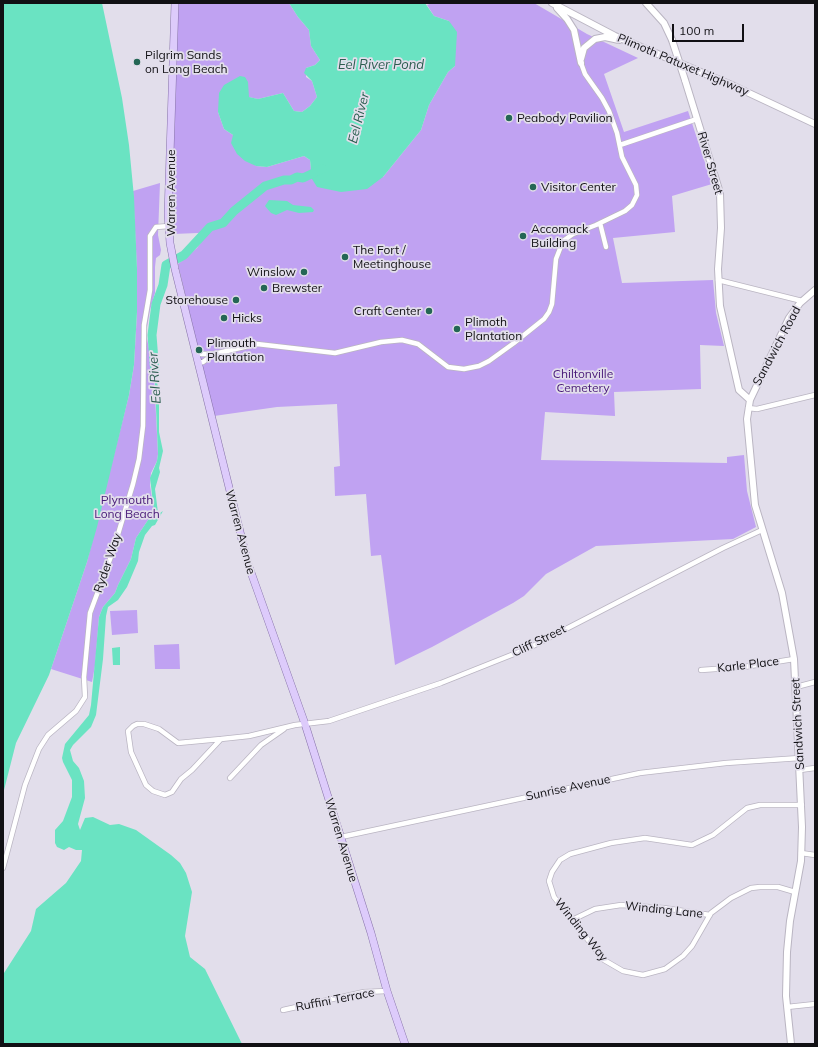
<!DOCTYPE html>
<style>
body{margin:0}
#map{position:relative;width:818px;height:1047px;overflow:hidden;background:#e2deeb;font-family:Mulish,sans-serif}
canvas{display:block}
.frame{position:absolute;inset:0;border:4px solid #111014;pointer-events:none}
.scale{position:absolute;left:672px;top:24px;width:72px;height:18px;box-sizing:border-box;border:2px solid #111014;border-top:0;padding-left:5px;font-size:12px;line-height:14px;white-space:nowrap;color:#111014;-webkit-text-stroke:3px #e2deeb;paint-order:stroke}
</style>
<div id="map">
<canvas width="818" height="1047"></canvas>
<div class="frame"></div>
<div class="scale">100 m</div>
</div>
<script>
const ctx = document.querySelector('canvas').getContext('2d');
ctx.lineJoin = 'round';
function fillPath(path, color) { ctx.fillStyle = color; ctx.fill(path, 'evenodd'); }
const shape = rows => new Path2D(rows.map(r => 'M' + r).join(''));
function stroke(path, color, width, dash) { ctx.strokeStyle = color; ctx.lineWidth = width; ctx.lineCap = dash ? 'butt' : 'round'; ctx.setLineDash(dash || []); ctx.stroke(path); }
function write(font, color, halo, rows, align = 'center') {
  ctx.font = font + ' Mulish,sans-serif'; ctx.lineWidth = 3.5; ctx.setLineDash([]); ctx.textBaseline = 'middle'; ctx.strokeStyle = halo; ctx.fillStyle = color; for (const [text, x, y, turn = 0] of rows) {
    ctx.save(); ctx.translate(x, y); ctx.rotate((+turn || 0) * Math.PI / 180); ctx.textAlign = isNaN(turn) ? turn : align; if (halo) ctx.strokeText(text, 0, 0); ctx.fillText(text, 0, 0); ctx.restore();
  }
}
fillPath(shape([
 [177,3,289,3,298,17,309,30,311,46,320,60,315,65,306,68,306,77,312,81,317,97,310,106,302,112,294,111,283,93,258,99,248,97,248,82,218,112,224,129,233,135,256,166,267,167,304,156,310,160,312,179,383,177,421,130,429,105,448,72,455,66,449,21,434,16,427,5,432,3,534,3,587,34,638,58,604,74,624,132,688,111,712,184,672,196,675,232,613,238,622,283,713,280,716,313,724,346,700,345,701,389,614,392,615,416,545,412,541,460,727,463,727,457,744,455,747,491,756,527,733,539,596,546,546,574,524,596,513,603,432,647,395,665,381,555,371,556,366,494,335,496,334,467,340,466,337,404,277,407,214,416,178,264,197,248,205,236,198,233,173,234,172,207],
 [160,183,158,235,161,250,160,255,156,258,155,267,155,293,150,310,146,333,154,376,158,454,157,461,151,473,150,485,154,511,136,538,131,559,118,585,115,593,103,607,99,617,95,666,92,682,51,669,87,562,129,395,134,365,137,312,137,269,133,191],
 [137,610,138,633,112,635,110,611],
 [179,644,180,669,155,669,154,645]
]), '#c0a2f2');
fillPath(shape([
 [3,3,102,3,122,98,129,145,134,197,137,269,137,312,134,365,129,395,97,527,87,562,49,675,16,743,3,794],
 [289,3,425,3,434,16,449,21,457,32,455,66,448,72,429,105,421,130,383,177,367,189,341,192,317,187,312,179,310,160,304,156,267,167,256,166,245,161,237,154,231,143,233,135,224,129,218,112,219,93,224,85,240,76,245,77,248,82,249,97,258,99,283,93,294,111,302,112,310,106,317,97,312,81,304,73,306,68,315,65,320,60,311,46,309,30,298,17],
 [269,200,287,201,293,205,311,207,314,210,313,212,299,213,287,210,276,215,271,213,265,206],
 [154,363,159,394,159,432,163,451,159,468,160,472,155,489,158,513,160,513,163,511,155,525,152,526,145,535,139,552,138,561,127,587,118,600,108,607,106,616,103,659,96,715,91,727,73,745,70,750,73,761,79,768,84,781,85,798,78,824,80,830,85,818,93,817,110,825,119,824,136,830,171,855,180,863,186,873,192,892,185,936,190,957,205,969,242,1044,3,1044,4,973,31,931,36,909,66,883,81,861,82,850,76,850,69,847,64,850,57,847,55,843,55,830,63,821,72,797,72,780,63,762,62,758,65,744,89,715,91,705,99,617,103,607,115,593,118,585,131,559,136,538,154,511,150,478,157,461,158,454],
 [120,647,120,665,113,665,112,648]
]), '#6ae3c2');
stroke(shape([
 [155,374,152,335,156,304,163,285,166,265,184,255,210,227,223,223,234,211,265,186,284,180,291,180,297,177,303,178,322,169]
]), '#6ae3c2', 9);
const street = shape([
 [620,145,697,119],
 [600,223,606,247],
 [718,280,802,301],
 [196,354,214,354,257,344,335,353,381,342,402,340,418,344,448,367,464,369,479,366,489,361,514,343,544,319,549,312,552,304,556,259,563,241,573,234,596,225,625,211,632,205,637,195,636,185,622,157,617,133,609,111,602,98,585,74,581,63],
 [198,363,203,362,214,354],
 [748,408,757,409,815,395],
 [701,670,744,667,794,659],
 [796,687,815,682],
 [137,724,144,724,159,729,178,743,221,739,192,770,181,779,172,792,165,795,153,791,146,785,131,752,128,731,133,726,137,724],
 [221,739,249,736,295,725,329,721,441,683,529,648,723,548,762,530],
 [800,770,815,768],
 [230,778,261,745,284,729],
 [341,837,640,773,726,763,800,758],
 [801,853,815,855],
 [3,868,25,785,39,749,48,735,76,711,85,697,84,677,90,613,113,551,133,484,139,459,143,426,144,325,150,290,150,236,156,227,169,226],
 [795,892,778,887,760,887,751,888,731,898,711,913,692,946,683,956,665,969,643,975,623,971,604,960,554,897,549,881,552,872,560,860,570,854,611,843,645,838,692,845,713,835,747,808,760,805,802,805],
 [572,920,595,909,621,905,664,908,710,915],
 [787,1007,815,1004],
 [283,1010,364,992,387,991]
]);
const secondary = shape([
 [552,3,615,36,734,86,815,124],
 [646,3,664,23,672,40],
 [557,8,567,19,574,30,581,63],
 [581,59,584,48,595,39,605,37,619,40],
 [685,80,720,193,721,228,718,269,720,306,739,390,750,400],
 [791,1044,786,996,787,952,790,921,801,861,802,827,794,659,782,593,755,505,747,419,750,400,789,318,800,303,815,290]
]);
const primary = shape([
 [175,3,168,214,170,243,175,269,248,564,305,724,371,933,387,991,405,1044]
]);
stroke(street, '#bab5c2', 6);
stroke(secondary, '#bab5c2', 8);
stroke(primary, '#8773a9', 8);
stroke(street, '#fff', 4.5);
stroke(secondary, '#fff', 6);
stroke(primary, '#ddcbfb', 7);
const secondaryBridge = shape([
 [672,40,685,80]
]);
stroke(secondaryBridge, '#bab5c2', 8, []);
stroke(secondaryBridge, '#fff', 6);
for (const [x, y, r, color] of [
 [137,62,4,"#246655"],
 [509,118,4,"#246655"],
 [533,187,4,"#246655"],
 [523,236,4,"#246655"],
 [345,257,4,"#246655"],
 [304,272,4,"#246655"],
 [264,288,4,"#246655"],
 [236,300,4,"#246655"],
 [429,311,4,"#246655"],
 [224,318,4,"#246655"],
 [457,329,4,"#246655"],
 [199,350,4,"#246655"]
]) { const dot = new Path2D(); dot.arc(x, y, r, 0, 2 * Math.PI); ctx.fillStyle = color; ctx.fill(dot); stroke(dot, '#e2deeb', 1.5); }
write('12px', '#111014', '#e2deeb', [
 ["Pilgrim Sands",145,55],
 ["on Long Beach",145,69],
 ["Peabody Pavilion",517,118],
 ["Visitor Center",541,187],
 ["Accomack",531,229],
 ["Building",531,243],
 ["The Fort /",353,250],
 ["Meetinghouse",353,264],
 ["Winslow",296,272,"right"],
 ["Brewster",272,288],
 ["Storehouse",228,300,"right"],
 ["Craft Center",421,311,"right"],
 ["Hicks",232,318],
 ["Plimoth",465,322],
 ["Plantation",465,336],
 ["Plimouth",207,343],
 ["Plantation",207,357]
], 'left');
write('12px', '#111014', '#e2deeb', [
 ["Plimoth Patuxet Highway",683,65,23],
 ["River Street",710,163,74],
 ["Warren Avenue",171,193,-90],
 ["Sandwich Road",777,346,-62],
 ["Warren Avenue",240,532,75],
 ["Ryder Way",108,563,-71],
 ["Cliff Street",539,641,-26],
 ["Karle Place",748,665,-7],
 ["Sandwich Street",798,724,-93],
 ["Sunrise Avenue",568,788,-12],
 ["Warren Avenue",341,840,73],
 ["Winding Lane",664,910,6],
 ["Winding Way",581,930,51],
 ["Ruffini Terrace",335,1000,-11]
]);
write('12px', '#481978', '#e2deeb', [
 ["Chiltonville",583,374],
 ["Cemetery",583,388],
 ["Plymouth",127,500],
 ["Long Beach",127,514]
]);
write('italic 13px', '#2c5e50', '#e2deeb', [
 ["Eel River Pond",381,65],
 ["Eel River",359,118,-76],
 ["Eel River",155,378,-94]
]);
</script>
